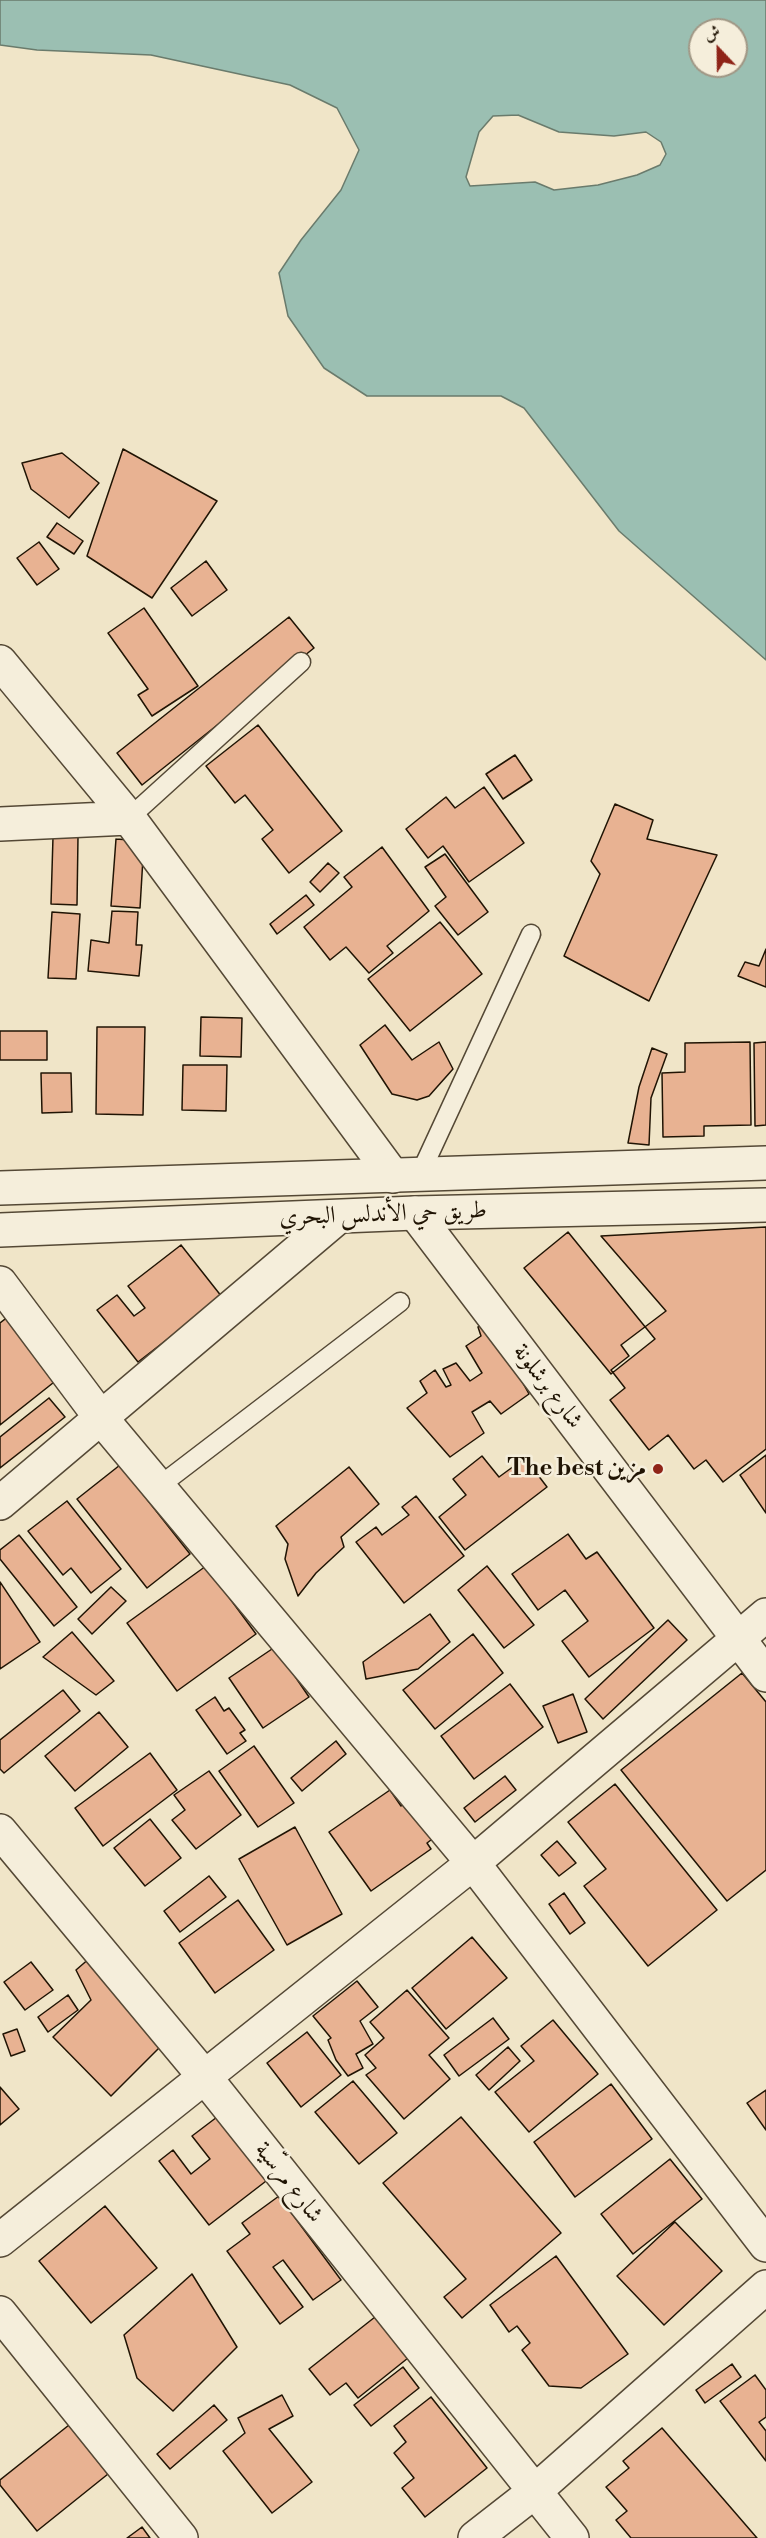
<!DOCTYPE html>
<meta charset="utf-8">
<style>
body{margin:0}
#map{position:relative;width:766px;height:2538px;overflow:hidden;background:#f0e5c8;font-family:"Libre Bodoni",Amiri,serif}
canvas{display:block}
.north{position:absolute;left:688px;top:18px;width:60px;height:60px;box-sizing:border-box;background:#f5eedb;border:2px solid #a09785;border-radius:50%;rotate:338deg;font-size:16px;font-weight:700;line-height:24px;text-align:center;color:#201404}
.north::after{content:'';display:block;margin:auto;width:21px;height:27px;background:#8f2418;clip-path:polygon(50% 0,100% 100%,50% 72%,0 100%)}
</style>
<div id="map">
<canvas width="766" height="2538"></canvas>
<div class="north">ش</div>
</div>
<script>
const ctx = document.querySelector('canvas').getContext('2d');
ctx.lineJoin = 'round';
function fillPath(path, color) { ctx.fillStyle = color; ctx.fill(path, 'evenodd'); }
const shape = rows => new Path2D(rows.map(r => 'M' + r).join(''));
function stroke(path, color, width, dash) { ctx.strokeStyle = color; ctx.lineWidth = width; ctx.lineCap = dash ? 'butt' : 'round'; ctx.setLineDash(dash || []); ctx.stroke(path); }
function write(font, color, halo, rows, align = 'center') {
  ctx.font = font + ' "Libre Bodoni",Amiri,serif'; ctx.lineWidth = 5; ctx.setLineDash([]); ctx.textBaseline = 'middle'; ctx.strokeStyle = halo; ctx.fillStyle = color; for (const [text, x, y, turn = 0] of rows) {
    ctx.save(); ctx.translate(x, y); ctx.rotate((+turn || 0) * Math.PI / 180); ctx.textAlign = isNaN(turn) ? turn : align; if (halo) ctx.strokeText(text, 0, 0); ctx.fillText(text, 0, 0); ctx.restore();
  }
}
const water = shape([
 [0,0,766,0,766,660,619,531,524,408,501,396,367,396,324,368,288,316,279,273,301,240,341,190,359,150,337,108,290,85,151,55,37,50,0,45,0,0],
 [700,30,736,30,736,66,700,66,700,30],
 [518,115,559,132,614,136,646,132,661,142,666,154,660,165,637,175,598,185,554,190,535,182,470,186,466,177,479,132,493,116,518,115]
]);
fillPath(water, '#9bbfb2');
stroke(water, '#6a7b6c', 1.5);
const building = shape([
 [123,449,217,501,152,598,87,556,123,449],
 [62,453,99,483,69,518,31,489,22,463,62,453],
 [57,523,83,541,74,554,47,537,57,523],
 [39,542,59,569,37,585,17,558,39,542],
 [206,561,227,590,192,616,171,588,206,561],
 [144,608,198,686,152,716,138,695,148,689,108,633,144,608],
 [289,617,314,648,142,785,117,753,289,617],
 [258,725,342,831,289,873,262,839,273,830,245,795,235,803,206,766,258,725],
 [515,755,532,780,503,799,486,774,515,755],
 [484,787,524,843,469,882,443,846,428,858,406,829,446,797,455,808,484,787],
 [615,804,653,820,647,839,717,855,649,1001,564,956,600,874,591,861,615,804],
 [53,837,78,837,77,905,51,904,53,837],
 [116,839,144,841,140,908,111,906,116,839],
 [382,847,429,911,387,946,393,953,369,973,346,947,330,960,304,927,352,887,344,877,382,847],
 [445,854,488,912,458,935,435,906,446,897,425,867,445,854],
 [328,863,339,873,320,892,310,882,328,863],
 [306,895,314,905,277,934,270,924,306,895],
 [112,911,138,912,136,945,142,945,139,976,88,971,91,940,109,943,112,911],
 [52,912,80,914,76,979,48,978,52,912],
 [440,922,482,974,410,1031,368,979,440,922],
 [766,949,766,987,738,976,745,962,759,966,766,949],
 [201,1017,242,1018,241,1057,200,1056,201,1017],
 [385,1025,412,1060,439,1042,453,1069,429,1096,417,1100,392,1094,360,1045,385,1025],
 [97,1027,145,1027,143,1115,96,1114,97,1027],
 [0,1031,47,1031,47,1060,0,1060,0,1031],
 [750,1042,751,1125,704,1126,704,1136,663,1137,662,1073,685,1072,685,1043,750,1042],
 [766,1042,766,1125,755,1126,754,1043,766,1042],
 [652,1048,667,1054,651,1098,649,1145,628,1143,639,1087,652,1048],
 [183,1065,227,1065,226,1111,182,1110,183,1065],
 [41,1073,71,1073,72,1112,42,1113,41,1073],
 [766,1227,766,1449,723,1482,706,1460,694,1469,668,1435,649,1450,610,1400,625,1388,611,1370,629,1356,621,1345,666,1311,601,1236,766,1227],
 [568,1232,655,1339,611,1374,524,1268,568,1232],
 [181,1245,222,1297,138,1362,97,1310,117,1295,134,1316,145,1308,128,1286,181,1245],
 [13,1313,63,1375,0,1425,0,1323,13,1313],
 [489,1322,529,1394,501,1414,490,1401,472,1412,484,1433,450,1457,407,1408,427,1393,420,1381,435,1370,446,1387,451,1385,443,1369,456,1363,470,1381,482,1373,466,1346,481,1336,478,1327,489,1322],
 [49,1398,65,1417,0,1468,0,1437,49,1398],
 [766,1455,766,1513,740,1475,766,1455],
 [482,1456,499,1477,525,1458,547,1487,465,1550,439,1517,466,1495,453,1479,482,1456],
 [120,1465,190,1554,147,1588,77,1499,120,1465],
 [349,1467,379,1504,341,1537,344,1547,316,1573,298,1596,285,1559,288,1544,276,1526,349,1467],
 [416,1496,464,1556,404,1603,356,1542,376,1527,382,1535,409,1515,402,1507,416,1496],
 [67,1501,121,1569,91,1593,71,1568,63,1575,28,1531,67,1501],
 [568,1534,586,1559,597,1552,654,1628,589,1677,562,1641,588,1621,565,1590,538,1610,512,1574,568,1534],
 [19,1535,77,1607,54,1626,0,1559,0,1550,19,1535],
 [206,1566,256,1634,177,1691,127,1623,206,1566],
 [487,1566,534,1625,504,1648,458,1590,487,1566],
 [0,1582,40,1642,0,1669,0,1582],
 [111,1587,126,1601,92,1634,78,1619,111,1587],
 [430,1614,450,1642,418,1669,366,1679,363,1662,430,1614],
 [668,1620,687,1640,603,1719,585,1699,668,1620],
 [72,1632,114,1681,96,1695,43,1657,72,1632],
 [473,1634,503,1673,435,1729,403,1690,473,1634],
 [275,1647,309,1697,263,1728,229,1678,275,1647],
 [742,1673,766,1702,766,1870,727,1901,621,1770,742,1673],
 [510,1684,543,1727,474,1779,441,1736,510,1684],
 [63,1690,80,1711,4,1773,0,1769,0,1740,63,1690],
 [573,1694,587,1732,558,1743,543,1706,573,1694],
 [215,1697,224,1711,229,1708,245,1730,240,1733,246,1741,227,1754,196,1710,215,1697],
 [99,1712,128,1747,75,1791,45,1756,99,1712],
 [336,1741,346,1754,302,1791,291,1778,336,1741],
 [254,1746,294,1803,258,1827,219,1771,254,1746],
 [150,1753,177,1790,103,1846,75,1808,150,1753],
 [209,1771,241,1815,196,1849,172,1820,185,1810,174,1795,209,1771],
 [505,1776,516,1790,475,1822,464,1808,505,1776],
 [615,1784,717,1910,648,1966,584,1886,606,1869,568,1822,615,1784],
 [390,1790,401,1806,414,1797,440,1833,427,1843,431,1849,371,1891,329,1832,390,1790],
 [150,1819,181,1858,145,1886,114,1848,150,1819],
 [295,1827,342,1914,287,1945,239,1859,295,1827],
 [557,1841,576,1863,559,1876,541,1855,557,1841],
 [209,1876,226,1897,180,1932,164,1911,209,1876],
 [564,1893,585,1923,570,1934,549,1904,564,1893],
 [238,1900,274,1950,215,1993,179,1943,238,1900],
 [472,1937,507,1978,446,2029,412,1988,472,1937],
 [98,1951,160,2047,111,2096,53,2037,91,2000,76,1970,98,1951],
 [31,1962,53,1990,25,2010,4,1982,31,1962],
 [357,1981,378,2007,360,2021,373,2044,356,2054,363,2068,348,2076,336,2060,328,2040,331,2038,313,2016,357,1981],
 [407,1990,449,2038,429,2055,450,2079,404,2119,366,2075,376,2068,365,2055,384,2038,370,2022,407,1990],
 [68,1995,78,2010,48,2032,38,2017,68,1995],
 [493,2018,509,2039,459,2076,444,2055,493,2018],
 [553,2020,598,2074,529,2132,495,2092,534,2061,521,2046,553,2020],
 [17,2029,25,2051,11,2056,3,2034,17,2029],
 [307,2032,341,2075,301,2107,267,2063,307,2032],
 [508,2047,520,2061,489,2090,476,2075,508,2047],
 [353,2081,397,2133,359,2164,315,2112,353,2081],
 [611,2084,652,2139,575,2197,534,2142,611,2084],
 [0,2087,19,2109,0,2125,0,2087],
 [766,2090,766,2130,747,2103,766,2090],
 [221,2114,270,2178,209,2225,159,2161,173,2150,191,2174,210,2159,192,2136,221,2114],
 [461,2117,561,2233,462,2318,444,2297,466,2279,383,2183,461,2117],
 [670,2159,702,2199,633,2254,601,2214,670,2159],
 [279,2196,341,2280,313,2300,283,2260,273,2267,303,2307,280,2324,227,2251,250,2234,242,2223,279,2196],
 [105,2206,157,2268,91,2323,39,2261,105,2206],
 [675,2222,722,2271,664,2325,617,2276,675,2222],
 [556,2256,628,2354,581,2388,549,2386,522,2350,530,2343,517,2326,509,2332,490,2305,556,2256],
 [192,2274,237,2347,173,2411,137,2378,124,2335,192,2274],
 [375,2317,408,2358,358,2398,346,2383,330,2395,309,2369,375,2317],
 [732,2364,741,2377,705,2403,696,2390,732,2364],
 [403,2367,419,2388,371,2426,354,2405,403,2367],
 [755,2375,766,2390,766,2417,759,2422,766,2431,766,2461,720,2401,755,2375],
 [282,2395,293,2416,269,2429,312,2482,272,2513,223,2451,245,2433,238,2418,282,2395],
 [431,2397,487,2468,425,2517,402,2488,414,2478,394,2453,406,2442,394,2426,431,2397],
 [214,2405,227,2420,170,2469,157,2454,214,2405],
 [69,2425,108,2474,37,2531,0,2485,0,2480,69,2425],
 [662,2428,757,2538,631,2538,616,2520,627,2511,606,2487,629,2468,623,2461,662,2428],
 [142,2527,150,2538,127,2538,142,2527]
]);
fillPath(building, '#e8b292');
stroke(building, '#201404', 1.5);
const service = shape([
 [129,818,301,662],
 [420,1174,531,934],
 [158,1487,400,1302]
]);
const minor = shape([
 [0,662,129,818,393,1176],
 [0,824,129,818],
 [415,1213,766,1675],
 [0,1283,101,1418,473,1863,766,2245],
 [0,1503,338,1217],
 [0,1831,204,2076,572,2538],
 [0,2240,473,1863,766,1615],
 [0,2313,181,2538],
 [475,2538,534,2492,766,2287]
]);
const tertiary = shape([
 [0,1188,766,1163],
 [0,1230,415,1213,766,1205]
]);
stroke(service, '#544835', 21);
stroke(minor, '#544835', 36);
stroke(tertiary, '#544835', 36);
stroke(service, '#f5eedb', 18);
stroke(minor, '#f5eedb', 33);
stroke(tertiary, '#f5eedb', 33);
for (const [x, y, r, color] of [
 [658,1469,6,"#8f2418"]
]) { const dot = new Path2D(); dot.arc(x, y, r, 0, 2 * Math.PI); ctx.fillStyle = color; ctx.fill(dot); stroke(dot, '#f5eedb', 2); }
write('24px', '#201404', '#f5eedb', [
 ["طريق حي الأندلس البحري",383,1215,-2],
 ["شارع برشلونة",547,1387,53],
 ["شارع مرسّية",288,2183,52]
]);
write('bold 24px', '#201404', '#f5eedb', [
 ["The best مزين",646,1469]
], 'right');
</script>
